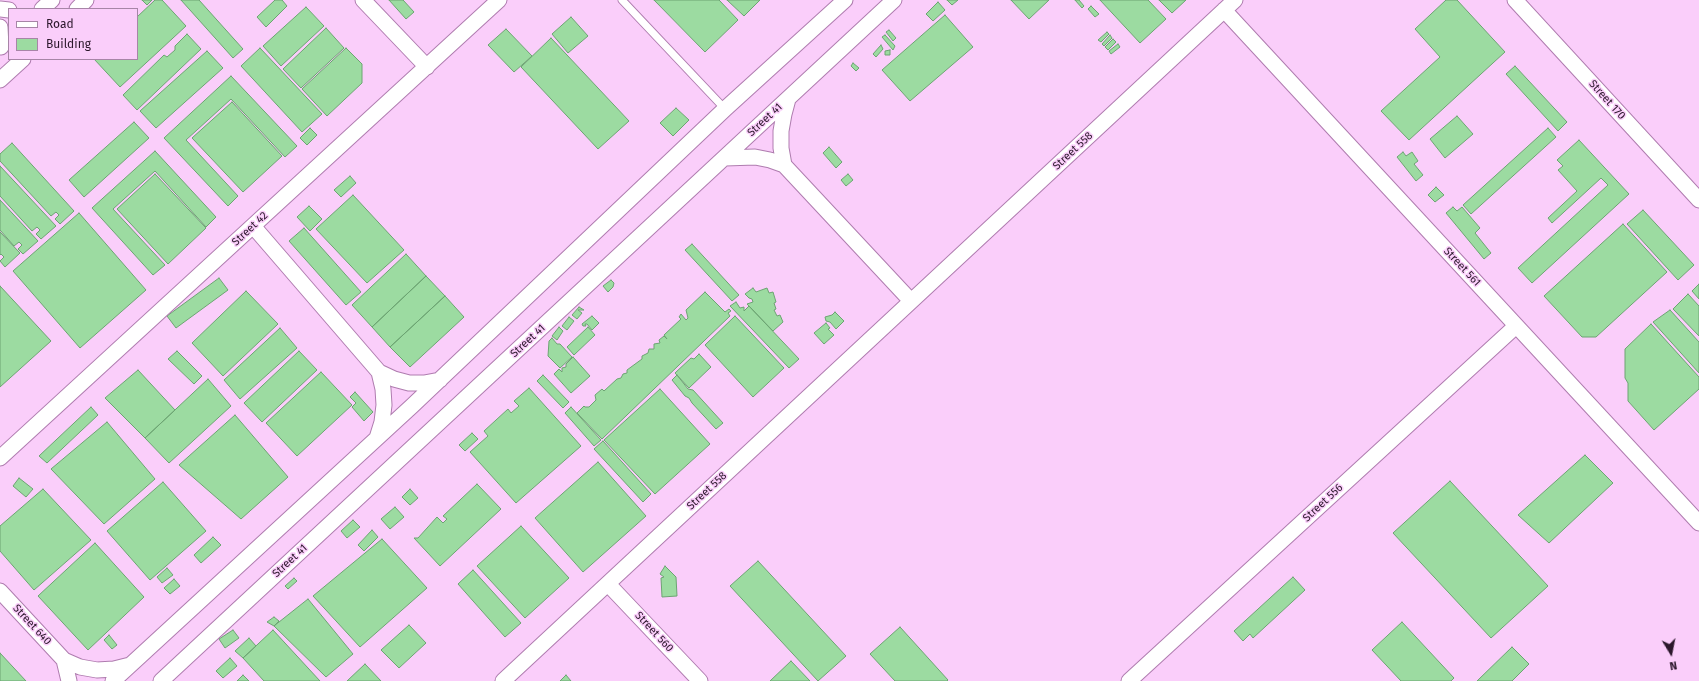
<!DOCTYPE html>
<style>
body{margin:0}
#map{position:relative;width:1699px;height:681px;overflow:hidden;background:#facefa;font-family:"Fira Sans",sans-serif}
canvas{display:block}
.legend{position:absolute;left:8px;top:8px;width:130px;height:52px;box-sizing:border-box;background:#facefa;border:1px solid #a785a7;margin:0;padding:5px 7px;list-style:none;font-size:12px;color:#2b172b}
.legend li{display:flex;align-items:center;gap:8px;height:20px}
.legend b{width:20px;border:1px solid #a785a7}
.north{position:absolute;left:1651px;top:633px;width:40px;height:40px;-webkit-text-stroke:3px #facefa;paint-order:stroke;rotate:170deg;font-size:11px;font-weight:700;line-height:16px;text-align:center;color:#2b172b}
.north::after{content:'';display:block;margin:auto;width:14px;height:18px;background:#2b172b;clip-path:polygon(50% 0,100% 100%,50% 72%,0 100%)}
</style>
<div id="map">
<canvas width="1699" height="681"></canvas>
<ul class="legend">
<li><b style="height:5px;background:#fff"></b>Road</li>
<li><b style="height:11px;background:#9cdba1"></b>Building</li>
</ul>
<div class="north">N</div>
</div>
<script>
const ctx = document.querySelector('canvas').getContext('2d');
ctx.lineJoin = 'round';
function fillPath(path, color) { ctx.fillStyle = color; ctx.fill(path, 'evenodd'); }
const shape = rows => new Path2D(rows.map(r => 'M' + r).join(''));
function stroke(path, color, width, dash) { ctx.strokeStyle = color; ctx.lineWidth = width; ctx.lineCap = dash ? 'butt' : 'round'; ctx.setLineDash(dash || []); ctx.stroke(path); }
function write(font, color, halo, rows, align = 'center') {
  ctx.font = font + ' "Fira Sans",sans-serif'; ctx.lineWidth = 3; ctx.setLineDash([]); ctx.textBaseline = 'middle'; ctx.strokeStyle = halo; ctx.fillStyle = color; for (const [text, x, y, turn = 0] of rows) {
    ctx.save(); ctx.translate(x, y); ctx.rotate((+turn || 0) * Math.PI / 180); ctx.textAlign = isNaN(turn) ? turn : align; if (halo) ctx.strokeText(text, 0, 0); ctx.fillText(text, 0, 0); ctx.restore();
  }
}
const building = shape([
 [142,0,152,0,147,5,142,0],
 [155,0,162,0,186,26,120,87,94,59,137,59,137,17,155,0],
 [181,0,199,0,243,49,233,58,181,0],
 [275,0,282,0,287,6,266,27,257,17,275,0],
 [389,0,403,0,414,12,406,19,389,0],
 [654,0,719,0,738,20,705,52,654,0],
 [727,0,760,0,744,16,727,0],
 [947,0,958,0,952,5,947,0],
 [1011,0,1049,0,1029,19,1011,0],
 [1075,0,1079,0,1084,6,1082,8,1075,0],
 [1100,0,1148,0,1166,19,1140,43,1100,0],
 [1159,0,1186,0,1172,13,1159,0],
 [1446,0,1457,0,1505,52,1409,140,1381,111,1440,57,1415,29,1446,0],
 [938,2,945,10,933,21,926,14,938,2],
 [1091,6,1099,14,1095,17,1088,9,1091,6],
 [306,7,324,26,281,66,263,46,306,7],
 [945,15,973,47,910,101,882,70,945,15],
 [571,17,588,36,568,53,552,34,571,17],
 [326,28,344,48,301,88,283,69,326,28],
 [506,29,532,56,514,72,488,45,506,29],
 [889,30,896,38,893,41,886,32,889,30],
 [1107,32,1109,34,1101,42,1098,40,1107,32],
 [187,34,201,49,137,110,123,95,164,55,167,57,175,50,175,46,187,34],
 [885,35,895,46,893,50,882,37,885,35],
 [1110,35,1112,38,1104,46,1102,44,1110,35],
 [551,38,629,121,598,149,521,67,551,38],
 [1113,39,1116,42,1108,50,1105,47,1113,39],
 [1118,44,1120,47,1111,54,1109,51,1118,44],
 [881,45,883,49,876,57,873,54,881,45],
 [260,48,322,114,302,132,241,66,260,48],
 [346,48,362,64,362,83,327,116,302,89,346,48],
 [890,50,890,55,885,55,885,51,890,50],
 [207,51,223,68,156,128,140,111,207,51],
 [853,63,859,68,856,71,851,66,853,63],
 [1515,66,1567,122,1558,131,1506,74,1515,66],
 [231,76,297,146,285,157,231,99,186,140,238,196,228,206,164,138,231,76],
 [232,102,282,156,243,192,192,138,232,102],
 [676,108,689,120,673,136,660,123,676,108],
 [1457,116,1473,134,1445,158,1430,139,1457,116],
 [134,122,149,138,84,197,69,180,134,122],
 [310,128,317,135,307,145,300,138,310,128],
 [1548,128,1556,137,1471,214,1463,205,1548,128],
 [1579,140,1629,194,1532,283,1518,268,1608,185,1601,178,1552,223,1548,218,1577,191,1558,170,1563,166,1557,160,1579,140],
 [12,143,74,211,60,224,55,219,59,215,56,212,51,216,0,161,0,154,12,143],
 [829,147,842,162,836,168,823,153,829,147],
 [155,151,216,217,206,227,155,171,113,209,165,265,153,275,92,208,155,151],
 [1403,152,1406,156,1412,152,1418,161,1414,164,1423,175,1416,181,1397,157,1403,152],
 [0,166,56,226,41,239,36,234,40,230,37,227,32,231,0,196,0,166],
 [155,174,206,228,168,264,117,209,155,174],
 [848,174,853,180,846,186,841,180,848,174],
 [350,176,356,183,341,197,334,190,350,176],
 [1436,187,1444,195,1435,202,1428,195,1436,187],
 [353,195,404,250,367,283,316,229,353,195],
 [0,200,38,241,23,254,18,249,22,245,19,242,14,246,0,230,0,200],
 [309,206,322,219,310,231,297,217,309,206],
 [1453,207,1457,211,1462,207,1480,228,1475,233,1491,253,1484,259,1446,213,1453,207],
 [1643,210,1694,265,1678,280,1627,224,1643,210],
 [79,213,146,290,80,348,13,271,79,213],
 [1623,224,1667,272,1596,337,1582,337,1544,296,1623,224],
 [304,228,361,292,346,305,289,241,304,228],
 [0,232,20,253,5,267,0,261,4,257,1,254,0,255,0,232],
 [692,244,739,295,732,301,685,250,692,244],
 [406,254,426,276,372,327,352,305,406,254],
 [426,276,445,296,390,347,372,327,426,276],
 [219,278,228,290,176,328,167,316,219,278],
 [611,280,614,283,613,287,608,292,603,286,611,280],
 [1699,284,1699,299,1692,291,1699,284],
 [0,286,51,341,0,387,0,286],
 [753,288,756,292,767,288,769,293,773,292,776,302,774,303,776,309,774,310,777,316,780,315,783,322,773,331,747,304,753,302,752,299,749,298,745,294,753,288],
 [246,291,278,324,223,376,192,343,246,291],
 [705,292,725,312,729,309,731,311,728,313,730,316,602,439,577,413,584,406,585,407,589,407,596,400,595,395,602,389,604,391,617,379,621,378,623,374,627,373,627,370,642,359,642,356,648,353,649,349,654,349,654,344,660,343,659,340,664,336,667,339,664,335,681,319,679,317,681,314,686,320,688,318,686,310,705,292],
 [1688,294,1699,306,1699,336,1673,309,1688,294],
 [445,296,464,317,410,367,390,347,445,296],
 [736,302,740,308,744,307,744,311,749,306,799,359,789,368,730,306,736,302],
 [579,307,584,310,578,310,582,313,577,319,572,315,579,307],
 [1670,310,1699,342,1699,373,1653,322,1670,310],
 [835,312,844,321,836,329,830,322,826,321,825,317,832,315,835,312],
 [592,316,599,323,592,330,587,324,585,324,586,326,583,326,582,324,592,316],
 [735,316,784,368,753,397,705,345,735,316],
 [569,317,574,321,567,330,562,326,569,317],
 [826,323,830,328,828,329,834,335,824,344,814,333,826,323],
 [1651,324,1699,377,1699,389,1654,430,1628,401,1628,383,1625,378,1625,349,1651,324],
 [559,327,563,331,557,340,552,336,559,327],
 [588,327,595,335,574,355,567,347,588,327],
 [280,328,297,348,240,399,224,380,280,328],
 [552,338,557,344,560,344,572,357,560,368,548,356,549,341,552,338],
 [177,351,202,376,194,384,168,359,177,351],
 [299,351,317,370,262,422,244,403,299,351],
 [699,354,711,367,689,388,675,373,691,358,694,359,699,354],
 [573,357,590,376,571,393,554,374,559,369,562,372,562,368,566,367,566,364,573,357],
 [138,370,175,410,145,438,105,398,138,370],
 [321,372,352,405,297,456,266,423,321,372],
 [543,375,569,402,563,408,537,381,543,375],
 [677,375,688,389,693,390,723,423,716,429,692,403,689,398,685,396,672,380,677,375],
 [208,379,231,406,169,463,145,438,208,379],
 [529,388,581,446,516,503,470,452,488,436,484,431,508,409,511,413,519,406,514,401,529,388],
 [660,389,710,444,655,494,604,440,660,389],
 [355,392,373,412,364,421,352,407,356,403,350,397,355,392],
 [91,407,98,415,47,463,39,456,91,407],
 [571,407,601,440,594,446,565,413,571,407],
 [235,415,288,477,241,519,179,465,235,415],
 [107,422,155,479,104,524,51,469,107,422],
 [472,433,478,439,465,451,459,445,472,433],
 [603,441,651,494,643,502,594,449,603,441],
 [1585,455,1613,483,1549,543,1518,515,1585,455],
 [598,462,646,516,583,572,535,518,598,462],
 [19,478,33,489,26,497,13,486,19,478],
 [1450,481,1548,586,1491,638,1393,533,1450,481],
 [163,482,206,531,150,580,107,531,163,482],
 [477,484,501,509,440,566,414,538,418,538,437,517,443,523,447,519,443,516,477,484],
 [43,489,91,540,34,590,0,551,0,526,43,489],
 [410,489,418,498,410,505,402,497,410,489],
 [395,507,404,517,390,529,381,519,395,507],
 [353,520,360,527,347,538,341,531,353,520],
 [521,526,569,578,525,618,477,566,521,526],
 [372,530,378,537,364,551,358,545,372,530],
 [213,537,221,545,201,563,194,555,213,537],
 [382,539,427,588,360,647,313,596,382,539],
 [95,543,144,597,88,650,38,596,95,543],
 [758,561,846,656,818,681,730,586,758,561],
 [665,566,676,577,677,596,662,597,661,578,664,577,660,574,665,566],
 [167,568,173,575,162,583,157,577,167,568],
 [473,570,521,623,505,637,458,584,473,570],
 [1293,577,1305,590,1253,638,1250,634,1243,641,1234,631,1293,577],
 [294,578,297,581,288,589,285,586,294,578],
 [174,579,180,586,170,594,164,588,174,579],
 [308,599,353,654,326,677,274,626,308,599],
 [274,617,279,621,274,626,267,622,274,617],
 [1402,622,1454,678,1451,681,1401,681,1372,650,1402,622],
 [409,625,426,643,399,668,381,650,409,625],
 [900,627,948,680,947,681,895,681,870,654,900,627],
 [233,630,239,638,225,648,219,639,233,630],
 [273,630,320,681,264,681,243,658,273,630],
 [109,635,117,645,112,649,104,640,109,635],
 [249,638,256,646,243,658,235,651,249,638],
 [1512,647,1529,664,1512,681,1477,681,1512,647],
 [0,653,26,681,0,681,0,653],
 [230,658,237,666,223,678,216,671,230,658],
 [791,661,810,681,770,681,791,661],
 [365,664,381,681,347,681,365,664],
 [243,675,249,681,237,681,243,675],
 [566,675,571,681,560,681,566,675]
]);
fillPath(building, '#9cdba1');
stroke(building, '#6ca472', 1);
const service = shape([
 [622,0,725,109]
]);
const minor = shape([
 [363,0,427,67],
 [1515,0,1699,200],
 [0,9,9,10],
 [42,9,52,0],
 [77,9,86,0],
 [1224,10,1699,523],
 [0,27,1,47],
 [0,80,23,59],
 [725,158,755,157,770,160,784,165,911,301],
 [784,165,781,148,781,131,784,114,788,99],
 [253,226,379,372,394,379,409,383,424,383,440,380],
 [377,438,382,422,384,405,383,389,379,372],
 [0,458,499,0],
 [608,584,700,681],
 [0,591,64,660,80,667,97,670,114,669,130,665],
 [64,660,69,681],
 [113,681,412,406,725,109,845,0],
 [161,681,894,0],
 [503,681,1235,0],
 [1129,681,1516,326]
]);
stroke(service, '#af7caf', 9);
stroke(minor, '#af7caf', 17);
stroke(service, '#fff', 7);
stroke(minor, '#fff', 15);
write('11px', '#2b172b', '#facefa', [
 ["Street 170",1607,100,48],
 ["Street 41",765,120,-43],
 ["Street 558",1073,151,-43],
 ["Street 42",250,229,-43],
 ["Street 561",1462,267,47],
 ["Street 41",528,341,-43],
 ["Street 558",707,491,-43],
 ["Street 556",1323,503,-43],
 ["Street 41",290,561,-43],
 ["Street 640",32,625,47],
 ["Street 560",654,632,47]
]);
</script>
